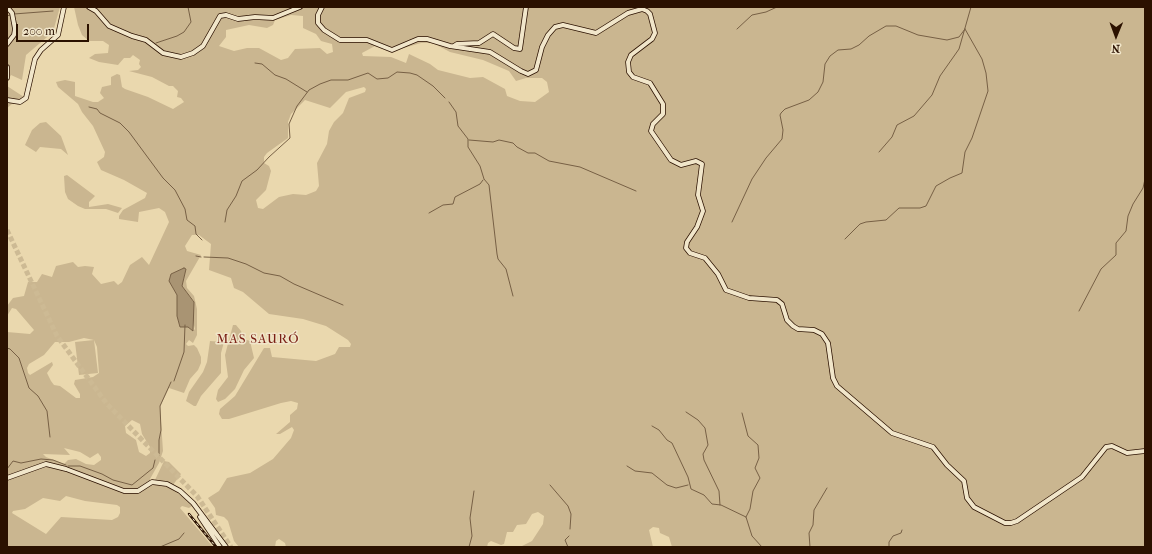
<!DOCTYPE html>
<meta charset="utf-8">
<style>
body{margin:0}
#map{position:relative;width:1152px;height:554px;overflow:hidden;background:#ead8ae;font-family:"IM FELL French Canon",serif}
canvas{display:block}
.frame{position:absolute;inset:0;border:8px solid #2b1100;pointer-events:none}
.north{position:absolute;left:1096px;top:16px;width:40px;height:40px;-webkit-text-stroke:3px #f1e6ca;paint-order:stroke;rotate:181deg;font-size:11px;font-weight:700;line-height:16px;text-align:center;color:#2b1100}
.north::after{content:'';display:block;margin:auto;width:14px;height:18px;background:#2b1100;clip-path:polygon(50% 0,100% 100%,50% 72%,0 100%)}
.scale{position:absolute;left:16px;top:24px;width:73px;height:18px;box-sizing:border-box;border:2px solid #2b1100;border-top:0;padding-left:5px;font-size:12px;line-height:14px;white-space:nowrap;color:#2b1100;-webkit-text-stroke:3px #f1e6ca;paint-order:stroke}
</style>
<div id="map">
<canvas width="1152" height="554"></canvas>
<div class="frame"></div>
<div class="north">N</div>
<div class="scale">200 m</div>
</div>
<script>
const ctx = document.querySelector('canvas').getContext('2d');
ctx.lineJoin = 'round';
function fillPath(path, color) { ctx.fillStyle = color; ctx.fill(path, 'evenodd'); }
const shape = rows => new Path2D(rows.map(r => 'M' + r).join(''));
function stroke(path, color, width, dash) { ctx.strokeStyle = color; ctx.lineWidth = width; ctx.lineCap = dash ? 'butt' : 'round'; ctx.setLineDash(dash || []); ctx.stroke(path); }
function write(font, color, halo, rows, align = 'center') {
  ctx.font = font + ' "IM FELL French Canon",serif'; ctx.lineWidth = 3; ctx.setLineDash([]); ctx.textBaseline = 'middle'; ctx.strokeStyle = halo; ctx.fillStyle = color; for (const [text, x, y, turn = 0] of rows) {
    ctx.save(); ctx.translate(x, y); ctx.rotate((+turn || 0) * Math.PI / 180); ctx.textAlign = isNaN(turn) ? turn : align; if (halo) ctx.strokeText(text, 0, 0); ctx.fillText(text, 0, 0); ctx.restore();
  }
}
fillPath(shape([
 [7,7,60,7,53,32,26,55,22,80,11,75,7,82],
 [74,7,1145,7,1145,547,672,547,669,537,660,533,659,528,653,527,649,530,653,547,520,547,532,541,543,524,544,516,538,512,532,514,526,524,517,525,513,532,507,532,504,544,501,545,491,541,488,543,487,547,286,547,285,543,279,539,276,541,275,547,239,547,234,541,228,521,224,517,216,515,215,508,208,498,219,491,227,478,250,473,273,459,291,438,294,430,292,427,280,434,276,434,290,422,290,415,297,409,298,403,291,401,281,403,229,419,222,419,219,414,220,409,235,396,264,348,270,348,272,357,316,361,335,354,339,347,350,347,351,344,348,340,326,326,303,319,269,314,243,292,234,288,231,278,209,270,211,244,199,235,192,235,185,246,187,251,201,255,186,281,187,288,194,296,197,309,197,335,193,343,189,340,186,344,188,346,194,345,197,348,201,357,201,363,198,370,190,379,184,393,169,388,160,407,163,451,159,463,150,479,150,481,170,488,189,501,192,506,189,508,182,506,180,508,213,547,7,547,7,332,30,334,34,330,16,309,12,308,7,316,7,306,13,298,24,296,28,282,37,282,42,274,52,277,56,266,73,262,78,267,85,266,94,267,92,274,101,284,114,281,118,285,122,282,130,265,142,257,149,265,169,222,165,212,159,208,139,212,138,222,119,219,119,216,123,210,145,198,147,193,124,180,101,170,97,162,104,157,105,152,93,126,82,112,78,104,58,87,56,82,65,80,75,82,75,96,93,102,98,102,104,98,100,93,102,87,111,85,111,77,117,74,120,75,122,87,125,89,148,97,173,109,184,102,181,98,177,97,178,91,173,86,169,86,152,77,129,71,138,70,141,67,139,64,140,60,133,55,130,58,124,58,118,65,99,62,89,58,95,54,108,53,109,45,103,41,89,41,82,35,78,25],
 [291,15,303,16,303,28,316,34,321,41,332,44,333,52,327,54,320,48,295,49,288,58,281,60,259,48,247,48,234,51,219,46,226,37,226,30,249,25,267,28,273,25,275,20],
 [421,43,433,43,450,52,483,60,509,71,516,81,526,78,542,78,547,82,549,92,535,102,520,101,507,96,505,89,483,77,470,78,438,70,430,64,409,54,406,63,391,57,363,56,362,53,375,46,393,51],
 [364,87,366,89,365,92,349,98,343,113,334,122,329,131,327,144,317,163,319,186,316,191,306,195,293,194,279,197,263,209,258,208,256,200,266,190,271,171,269,166,264,163,264,157,267,153,288,138,288,122,291,114,305,100,330,108,346,92],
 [185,268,186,269,182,286,194,301,192,318,195,329,193,331,188,327,180,327,177,315,177,295,169,280,171,274],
 [84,338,94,340,75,342,79,375,98,373,94,340,97,347,99,373,93,377,75,380,74,384,80,394,80,398,76,398,60,386,54,385,51,381,47,373,53,365,52,362,30,375,28,373,27,368,29,364,44,355,55,342,69,342],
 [132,420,140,424,142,434,150,447,150,453,146,456,139,452,136,440,126,433,125,426],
 [64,448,80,452,90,458,98,453,101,457,101,460,94,465,86,464,76,459,68,460,64,464,46,457,43,454,70,455],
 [66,496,85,501,117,505,120,507,120,513,118,517,112,520,61,517,46,534,12,513,13,511,25,509,43,498,60,501],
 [7,86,24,97,19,104,12,104,7,108],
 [46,122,61,136,68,155,61,149,40,147,36,152,25,145,32,130,40,123],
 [67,175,95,196,89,202,89,207,108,204,122,208,118,213,106,209,85,209,78,206,68,199,65,192,64,176],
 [233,325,236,325,241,331,244,339,250,341,254,358,244,370,235,389,225,399,218,402,216,399,218,390,228,377,225,355],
 [210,341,224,342,221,353,221,373,201,396,196,406,194,406,186,401,189,392,203,372,207,362],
 [164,461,169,462,181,474,173,485,155,480]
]), '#cab690');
const water = shape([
 [184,268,186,269,182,286,194,302,193,331,188,327,180,327,177,316,177,295,169,281,171,274,184,268]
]);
fillPath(water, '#a99473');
stroke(water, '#776045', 1);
stroke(shape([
 [14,14,53,11],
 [7,16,10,15],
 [737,29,752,15,766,12,777,7],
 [156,43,177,36,184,32,191,22,188,7],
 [255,63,262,64,275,75,286,79,307,92],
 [449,102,456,112,458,126,468,139,468,147,480,166,484,179,489,185,497,254,498,259,506,269,513,296],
 [89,107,97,109,100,113,120,123,129,132,163,178,175,190,185,209,187,220,195,226,196,234,202,240],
 [469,140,493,142,499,140,513,143,517,147,528,153,535,153,549,161,580,167,636,191],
 [879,152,892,137,897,125,914,116,932,95,940,76,959,49,971,7],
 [429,213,443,205,453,204,455,197,480,184,483,180],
 [225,222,227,210,236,196,242,181,257,170,269,157,290,138,289,124,297,106,309,90,320,84,331,80,348,80,368,73,377,79,388,78,397,72,410,73,417,75,433,86,445,98],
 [732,222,752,179,766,158,782,139,783,130,780,115,781,113,785,109,809,100,818,92,823,82,825,64,830,56,838,50,851,49,859,45,869,36,886,26,896,26,918,35,947,40,959,37,965,29],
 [845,239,860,224,866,222,886,220,899,208,920,208,926,206,936,186,950,178,962,173,965,152,972,138,988,91,986,73,982,59,965,29],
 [196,256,201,257],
 [204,257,228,258,246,264,264,273,280,276,294,284,343,305],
 [1079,311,1101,269,1116,255,1116,243,1126,231,1128,216,1133,204,1143,188,1145,179],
 [7,348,10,349,19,358,29,388,38,396,47,411,50,437],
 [174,381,184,352,185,325],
 [686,412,698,420,705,428,708,445,703,454,704,460,719,491,720,505],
 [742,413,748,436,758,445,759,458,755,468,760,478,753,491,750,509,746,517],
 [652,426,659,430,667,440,672,443,688,477,691,489,704,495,712,504,721,505,746,517,752,536,762,547],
 [159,455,159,440,161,430,160,406,171,382],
 [68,466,80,466,102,474,113,480,132,485,153,468,155,460],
 [627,466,635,471,652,473,667,485,676,488,688,485],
 [7,469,13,461,21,463,41,459,53,460,66,465],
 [550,485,568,506,571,514,570,529],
 [160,547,179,539,184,533],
 [469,547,472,536,470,518,474,491],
 [568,547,565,540,569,536],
 [810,547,809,533,813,525,814,510,827,488],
 [889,547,889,542,893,536,901,533,902,530]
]), '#776045', 1);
stroke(shape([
 [7,230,57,336,107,404,197,496,231,547]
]), '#cdba94', 5, [5, 2.5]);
const secondary = shape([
 [7,7,12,13,15,29,14,35,7,44],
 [89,7,96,11,109,26,132,36,146,40,163,53,181,57,193,53,203,46,220,16,226,15,238,19,255,17,273,18,300,7],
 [322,7,318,15,318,23,324,30,340,40,367,40,392,50,418,39,427,39,450,46,490,52,521,71,528,74,536,70,542,47,548,35,555,27,563,25,596,33,628,13,642,9,647,11,650,14,655,33,652,39,631,55,628,62,629,72,633,77,650,83,663,104,663,114,653,124,651,131,671,160,681,165,696,161,702,164,698,195,703,211,697,227,687,242,686,248,690,253,705,258,718,274,726,290,749,298,777,300,782,304,787,320,793,326,798,329,814,330,822,334,828,343,833,378,837,386,892,433,933,447,947,465,964,481,967,498,974,507,1005,523,1011,523,1017,521,1082,477,1106,447,1112,446,1127,453,1145,451],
 [454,46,457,44,479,43,493,34,514,48,520,49,526,7],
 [7,67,7,78],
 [7,100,20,102,26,98,35,59,41,50,58,35,64,7],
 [7,478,46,464,66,469,124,491,138,491,152,482,167,484,180,491,193,503,226,547],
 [200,517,220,547]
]);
stroke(secondary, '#2b1100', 5.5);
stroke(secondary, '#f1e6ca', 4);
const rail = shape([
 [189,514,216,547]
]);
stroke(rail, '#2b1100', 2.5);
stroke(rail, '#f1e6ca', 1, [3]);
ctx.letterSpacing = '1px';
write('13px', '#7a1f14', '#f1e6ca', [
 ["MAS SAURÓ",258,340]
]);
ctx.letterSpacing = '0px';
</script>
